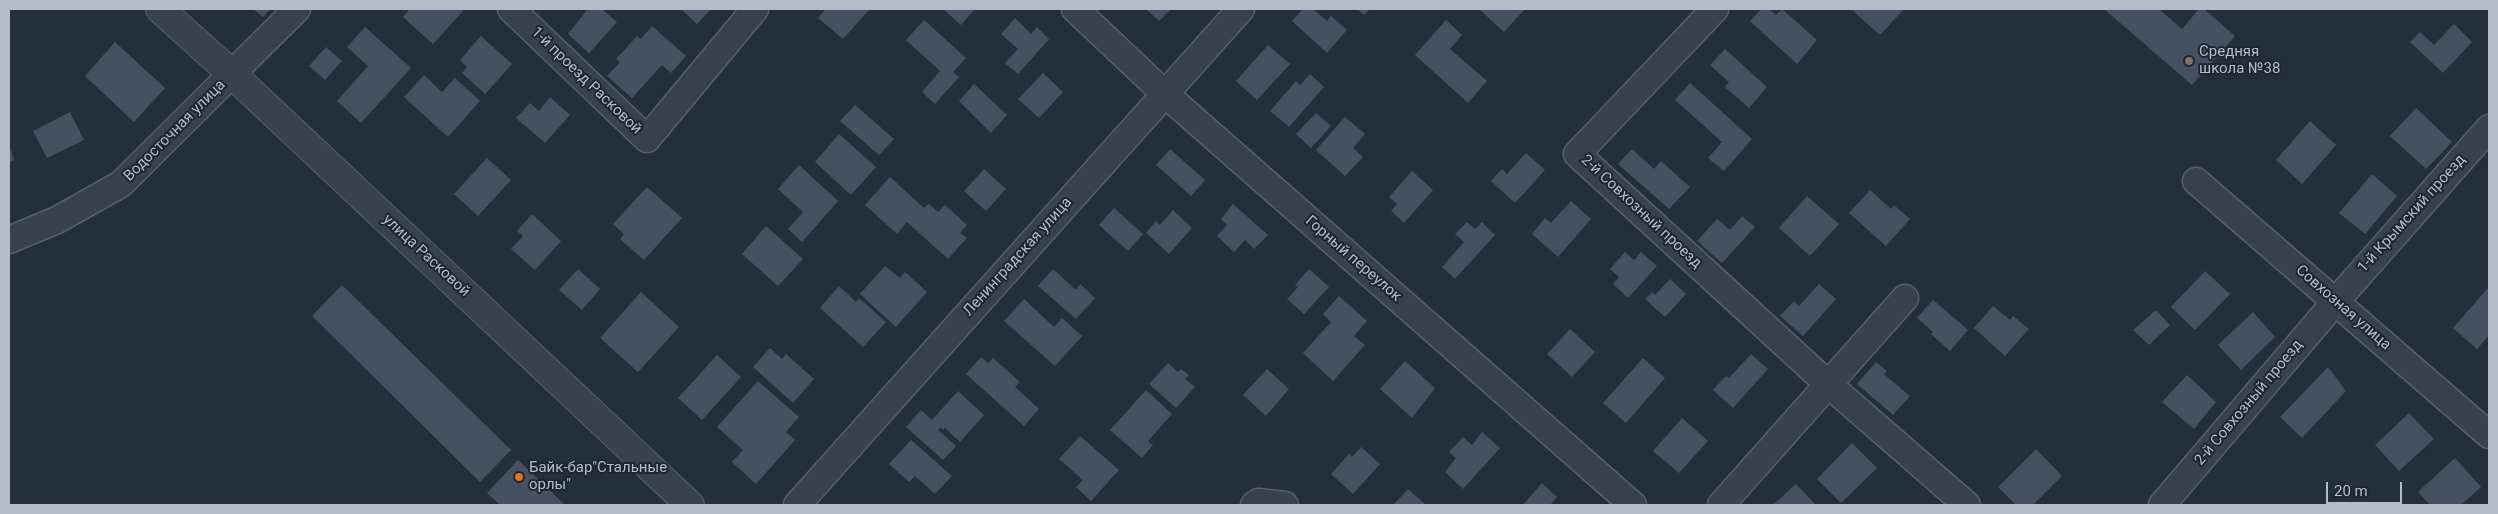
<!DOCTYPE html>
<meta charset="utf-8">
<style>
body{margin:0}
#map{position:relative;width:2498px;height:514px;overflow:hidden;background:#242f3e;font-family:Roboto,sans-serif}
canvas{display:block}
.frame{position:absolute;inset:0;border:10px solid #b4bcc9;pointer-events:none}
.scale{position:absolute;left:2326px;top:482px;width:76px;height:22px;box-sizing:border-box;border:2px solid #b4bcc9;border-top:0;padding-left:6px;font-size:15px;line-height:18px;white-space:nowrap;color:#b4bcc9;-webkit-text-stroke:4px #1d2633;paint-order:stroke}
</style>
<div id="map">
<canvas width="2498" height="514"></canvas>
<div class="frame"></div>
<div class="scale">20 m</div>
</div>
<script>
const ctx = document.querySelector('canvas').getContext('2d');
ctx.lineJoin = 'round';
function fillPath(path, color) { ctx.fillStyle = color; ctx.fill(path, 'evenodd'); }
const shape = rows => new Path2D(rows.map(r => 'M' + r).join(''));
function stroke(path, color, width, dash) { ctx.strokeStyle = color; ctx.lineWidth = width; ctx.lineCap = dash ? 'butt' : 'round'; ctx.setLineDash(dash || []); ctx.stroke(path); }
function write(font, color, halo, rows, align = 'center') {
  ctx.font = font + ' Roboto,sans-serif'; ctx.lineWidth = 4; ctx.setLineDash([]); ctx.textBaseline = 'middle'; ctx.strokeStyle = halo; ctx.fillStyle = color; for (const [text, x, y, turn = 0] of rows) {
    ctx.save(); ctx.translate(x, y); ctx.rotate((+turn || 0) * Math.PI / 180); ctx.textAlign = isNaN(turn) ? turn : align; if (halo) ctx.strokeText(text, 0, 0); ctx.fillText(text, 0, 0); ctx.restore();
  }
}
fillPath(shape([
 [253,9,270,9,263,17],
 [410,9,461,9,463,11,433,44,403,17],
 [588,9,602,9,617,22,589,53,568,34],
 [681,9,711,9,697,24],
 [826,9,870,9,843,39,818,18],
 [943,9,975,9,961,25],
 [1146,9,1171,9,1159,21],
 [1303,9,1313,9,1327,21,1331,16,1347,30,1327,53,1292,21],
 [1357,9,1370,9,1364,15],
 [1479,9,1525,9,1504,32],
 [1761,9,1769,9,1776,15,1782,9,1817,40,1797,64,1750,21],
 [1855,9,1904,9,1880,35,1853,11],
 [2104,9,2159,9,2182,29,2199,9,2204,9,2235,36,2192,85],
 [1015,18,1031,34,1037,27,1049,39,1018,74,1005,63,1018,49,1001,34],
 [924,20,966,58,953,72,959,77,935,104,922,92,940,71,906,40],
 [1446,20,1462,35,1450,49,1487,81,1468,103,1415,55],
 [2454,24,2472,42,2443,73,2410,42,2420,32,2434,45],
 [652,26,686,56,671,73,662,65,632,98,607,76,620,62,616,59,637,36,641,39],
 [365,27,411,68,361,123,337,101,368,66,347,47],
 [481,36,512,64,485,94,462,73,467,67,460,60],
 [115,42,165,88,134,122,85,76],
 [1268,45,1290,64,1257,100,1236,81],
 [326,47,342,61,325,80,309,66],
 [1725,49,1767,87,1749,108,1725,87,1729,82,1710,65],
 [1043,73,1063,92,1039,118,1018,99],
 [1310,74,1324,87,1289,127,1270,111,1296,81,1300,85],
 [424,75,442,92,455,78,480,101,448,137,404,97],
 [1690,83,1752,139,1724,171,1708,158,1722,142,1675,100],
 [974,84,1007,115,991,133,959,101],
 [550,97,570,115,545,143,516,118,530,103,539,111],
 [855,105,894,139,879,155,840,121],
 [2416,108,2452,142,2426,169,2390,136],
 [70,112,84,140,47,158,33,131],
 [1316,113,1331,126,1311,148,1296,134],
 [1345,117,1365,134,1353,148,1363,157,1345,176,1316,150],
 [2310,121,2336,145,2302,184,2276,160],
 [839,134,876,167,851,195,815,162],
 [9,145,14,160,9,162],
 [1170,149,1205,180,1191,196,1156,165],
 [1632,149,1654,169,1661,161,1690,187,1669,209,1618,164],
 [1526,153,1545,170,1515,203,1491,181,1502,169,1507,174],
 [487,158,511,180,478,216,454,194],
 [799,165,838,201,802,242,788,229,803,212,778,189],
 [984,169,1006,189,986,211,964,191],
 [1412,171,1433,190,1404,223,1391,211,1397,204,1389,197],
 [2372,174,2397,196,2365,234,2339,213],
 [890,177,924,208,929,204,938,212,945,205,967,225,960,233,967,238,948,259,907,222,897,234,865,205],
 [647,187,682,218,644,260,620,239,624,234,613,224],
 [1870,190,1891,209,1894,205,1910,219,1886,246,1849,213],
 [1807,196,1839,224,1810,256,1779,228],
 [1571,201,1591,219,1558,257,1532,234,1545,218,1551,223],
 [1233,204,1268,235,1254,249,1245,240,1234,252,1217,236,1227,225,1221,219],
 [1114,208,1143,234,1128,251,1099,225],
 [1173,210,1192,228,1169,254,1146,233,1156,221,1160,225],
 [532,214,561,241,535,270,511,249,523,236,517,231],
 [1742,216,1755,227,1722,263,1697,241,1717,219,1730,230],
 [1467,222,1475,229,1482,222,1495,235,1455,279,1442,267,1464,242,1455,234],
 [766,226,803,259,778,286,742,254],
 [1625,252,1634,260,1641,252,1657,266,1628,298,1613,284,1619,277,1610,269],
 [885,266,900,278,905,272,927,292,896,327,860,294],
 [578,269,600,289,582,310,559,290],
 [1053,269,1076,290,1080,284,1095,298,1076,319,1038,286],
 [1309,269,1329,287,1304,314,1287,299,1298,287,1295,285],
 [2205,271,2230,294,2195,330,2171,307],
 [1670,279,1686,294,1665,317,1645,299,1652,292,1655,295],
 [1819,284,1836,299,1803,336,1780,316,1794,301,1799,306],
 [342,285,511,450,480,482,312,316],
 [839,286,856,302,859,298,886,322,863,347,820,308],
 [2488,288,2489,335,2477,349,2453,328],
 [641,292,679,327,638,372,600,338],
 [1339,296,1367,321,1354,336,1365,345,1333,381,1303,353,1331,322,1323,314],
 [1024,299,1054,327,1062,318,1082,336,1055,366,1004,321],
 [1933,300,1968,330,1950,351,1931,334,1933,332,1917,318],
 [1993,306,2010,320,2013,316,2029,329,2005,356,1974,328],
 [2156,310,2170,325,2149,345,2133,330],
 [2253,312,2275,337,2241,370,2218,345],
 [1570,329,1595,352,1572,377,1547,354],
 [770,348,782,359,786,354,814,379,793,403,753,367],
 [1751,354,1768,369,1733,408,1713,390,1726,376,1729,378],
 [717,355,741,377,702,420,678,398],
 [981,357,988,363,993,358,1020,382,1015,387,1039,409,1024,426,966,374],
 [1643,358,1665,378,1626,423,1603,403],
 [1405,361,1435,388,1412,418,1380,389],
 [1876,362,1887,371,1884,374,1910,396,1893,415,1857,384],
 [1168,363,1178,372,1181,369,1189,375,1185,379,1195,387,1176,408,1149,384],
 [2328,367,2346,391,2302,438,2280,417],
 [1267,369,1289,389,1266,416,1243,395],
 [2187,375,2216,402,2194,429,2162,402],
 [758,381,799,417,786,432,795,440,756,484,732,462,743,450,717,427],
 [1146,390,1172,414,1148,441,1153,445,1142,458,1110,430],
 [958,391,984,415,960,442,945,428,943,430,941,427,938,430,956,446,943,460,906,427,921,410,932,420],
 [2409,413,2434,439,2399,471,2375,445],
 [1682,418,1708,441,1679,473,1653,451],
 [1482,432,1500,448,1463,489,1445,472,1456,458,1449,452,1463,437,1472,445],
 [1080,436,1119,470,1091,501,1076,487,1083,480,1059,459],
 [911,440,952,476,935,494,915,476,909,482,889,464],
 [1852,443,1877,468,1841,503,1817,479],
 [1361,447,1380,464,1353,494,1331,474,1349,454,1352,457],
 [2036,449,2062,476,2033,505,2016,505,1998,487],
 [2455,458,2481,487,2461,505,2430,505,2418,492],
 [518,460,565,505,500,505,487,493],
 [1542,483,1557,497,1550,505,1523,505],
 [1796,484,1816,505,1773,505],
 [1408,489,1426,505,1393,505]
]), '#455162');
const minor = shape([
 [511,9,647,139,755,9],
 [1075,9,1164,93,1633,505],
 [1715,9,1577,154,1828,384,1967,505],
 [2196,181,2489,435],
 [9,240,57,220,121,184,297,9],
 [797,505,1241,9],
 [1254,505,1258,502,1285,505],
 [1721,505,1905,298],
 [2162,505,2336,301,2489,128]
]);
const tertiary = shape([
 [160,9,232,74,690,505]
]);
stroke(minor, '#565f6c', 29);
stroke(tertiary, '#565f6c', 30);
stroke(minor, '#38414e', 26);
stroke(tertiary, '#38414e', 28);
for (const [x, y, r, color] of [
 [2189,61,5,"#8d6e63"],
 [519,477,5,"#e8710a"]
]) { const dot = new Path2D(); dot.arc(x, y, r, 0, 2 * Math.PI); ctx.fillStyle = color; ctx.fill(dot); stroke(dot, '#1d2633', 2); }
write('15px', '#b4bcc9', '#1d2633', [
 ["Средняя",2199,52],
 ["школа №38",2199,69],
 ["Байк-бар\"Стальные",529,468],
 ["орлы\"",529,485]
], 'left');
write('15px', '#b4bcc9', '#1d2633', [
 ["1-й проезд Расковой",586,81,44],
 ["Водосточная улица",175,131,-45],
 ["2-й Совхозный проезд",1641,212,43],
 ["1-й Крымский проезд",2412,214,-48],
 ["улица Расковой",426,256,43],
 ["Ленинградская улица",1018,257,-48],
 ["Горный переулок",1353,259,41],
 ["Совхозная улица",2343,308,41],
 ["2-й Совхозный проезд",2249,403,-50]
]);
</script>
